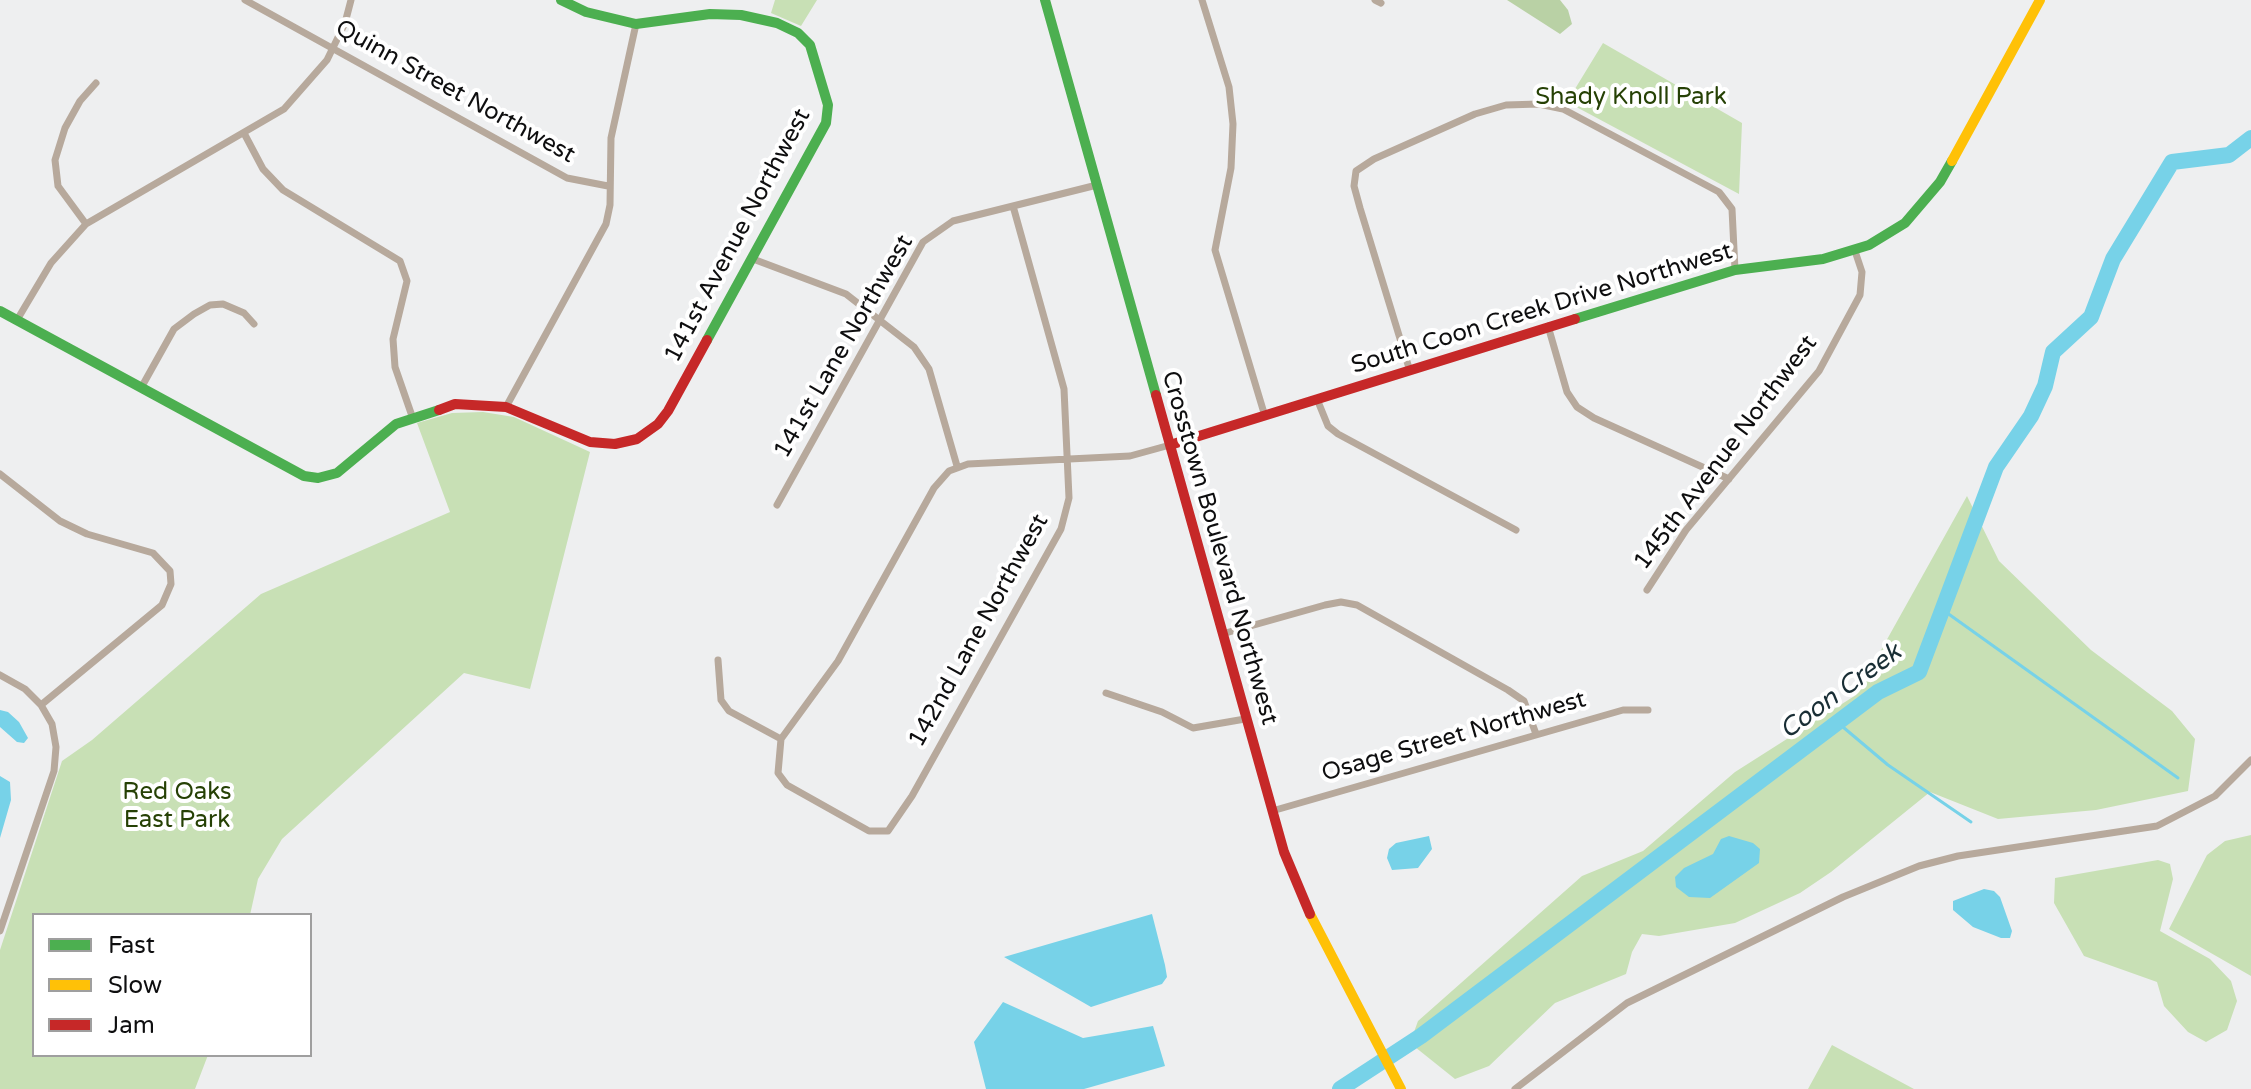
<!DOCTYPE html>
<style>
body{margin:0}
#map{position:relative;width:2251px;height:1089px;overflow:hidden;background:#eeeff0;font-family:"Varela Round",sans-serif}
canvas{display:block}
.legend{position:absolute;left:32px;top:913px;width:280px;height:144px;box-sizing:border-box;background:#fff;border:2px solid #9f9f9f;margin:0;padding:10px 14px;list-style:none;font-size:24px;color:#0e0e0f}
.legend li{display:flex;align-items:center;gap:16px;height:40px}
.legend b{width:40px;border:2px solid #9f9f9f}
</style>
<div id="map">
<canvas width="2251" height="1089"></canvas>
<ul class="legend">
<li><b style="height:10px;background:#4caf50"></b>Fast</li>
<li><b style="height:10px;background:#ffc107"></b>Slow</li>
<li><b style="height:10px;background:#c62828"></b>Jam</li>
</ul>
</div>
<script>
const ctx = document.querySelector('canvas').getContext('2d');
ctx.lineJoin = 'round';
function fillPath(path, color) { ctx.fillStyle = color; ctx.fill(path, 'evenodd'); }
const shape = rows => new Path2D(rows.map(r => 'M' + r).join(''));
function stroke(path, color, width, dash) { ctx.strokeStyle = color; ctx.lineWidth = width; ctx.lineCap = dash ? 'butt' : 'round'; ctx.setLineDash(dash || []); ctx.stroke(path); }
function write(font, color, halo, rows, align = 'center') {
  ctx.font = font + ' "Varela Round",sans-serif'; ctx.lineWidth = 8; ctx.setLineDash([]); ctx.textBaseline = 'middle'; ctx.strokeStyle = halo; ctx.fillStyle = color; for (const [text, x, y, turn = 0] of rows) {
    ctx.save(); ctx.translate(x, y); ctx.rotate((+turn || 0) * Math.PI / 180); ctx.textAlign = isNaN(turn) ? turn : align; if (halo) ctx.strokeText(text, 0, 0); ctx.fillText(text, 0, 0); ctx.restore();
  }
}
fillPath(shape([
 [775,0,817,0,801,26,771,13],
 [1603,43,1742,123,1739,194,1567,102],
 [483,412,514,417,590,452,530,689,464,673,282,839,258,879,250,915,34,915,34,1055,208,1055,195,1089,0,1089,0,950,62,761,92,740,261,594,450,512,417,423,452,413],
 [1967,496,1999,561,2091,650,2172,711,2195,739,2188,791,2096,810,1998,819,1930,792,1831,872,1800,893,1735,923,1659,936,1642,934,1632,952,1626,974,1555,1003,1489,1066,1455,1079,1410,1043,1418,1021,1582,876,1643,851,1735,772,1856,695],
 [2251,835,2251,976,2169,929,2207,855,2225,841],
 [2158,860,2170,864,2173,879,2160,931,2210,959,2231,981,2237,1001,2227,1030,2206,1042,2188,1032,2164,1006,2157,982,2084,956,2054,903,2055,878],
 [1832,1045,1914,1089,1808,1089]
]), '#c8e0b5');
fillPath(shape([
 [1507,0,1560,0,1568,10,1572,24,1560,34]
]), '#b9d1a5');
fillPath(shape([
 [0,710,8,712,19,722,28,738,24,743,17,742,0,727],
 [0,776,10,782,11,800,0,838],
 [1429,836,1432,849,1418,868,1392,870,1387,858,1389,849,1396,843],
 [1729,836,1753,843,1760,849,1759,863,1710,898,1689,897,1676,887,1675,877,1684,868,1713,854,1721,839],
 [1984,889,1994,891,2000,897,2012,931,2010,938,2001,938,1973,927,1953,910,1953,901],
 [1152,914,1165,965,1167,977,1162,984,1091,1007,1004,957],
 [1003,1002,1083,1038,1153,1026,1165,1066,1084,1089,986,1089,974,1042]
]), '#77d2e8');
stroke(shape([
 [1943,610,2178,778],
 [1837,722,1888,765,1971,822]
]), '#77d2e8', 3);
stroke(shape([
 [1340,1089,1421,1036,1878,692,1919,672,1996,467,2031,416,2045,386,2053,352,2091,317,2113,259,2172,162,2229,155,2251,138]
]), '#77d2e8', 16);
stroke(shape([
 [245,0,567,178,608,186],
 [1202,0,1229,87,1233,124,1231,168,1215,250,1264,413],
 [1375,0,1381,3],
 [245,135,263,169,283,190,400,261,407,281,393,339,395,367,412,416],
 [86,224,58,186,55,160,65,128,80,101,96,83],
 [753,259,846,294,914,347,929,369,957,466],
 [17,320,51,263,86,224,284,109,327,60,345,23,351,0],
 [1548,326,1567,392,1577,407,1594,418,1729,479],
 [1409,368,1360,208,1354,186,1356,171,1374,159,1475,114,1506,105,1539,104,1563,109,1719,192,1732,209,1735,270],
 [141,388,174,329,194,314,210,305,223,304,244,313,254,324],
 [1317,399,1328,426,1338,434,1516,530],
 [506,407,606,224,610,205,611,138,636,24],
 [0,474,60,521,87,534,153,553,170,571,171,584,162,605,41,705],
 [777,505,923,242,953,221,1097,185],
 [1647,590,1686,530,1819,371,1860,295,1862,272,1855,251],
 [1222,634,1325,605,1341,602,1357,605,1508,690,1524,701,1536,734],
 [718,660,721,700,729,711,781,739],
 [0,675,25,689,41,705,52,724,56,747,54,771,0,931],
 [1106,693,1162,712,1193,728,1245,719],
 [781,739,778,773,787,785,869,831,888,831,912,796,1061,529,1069,498,1064,389,1013,206],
 [781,739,838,661,934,488,949,471,968,464,1130,456,1170,445],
 [1272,811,1623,710,1648,710],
 [1515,1089,1627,1003,1843,897,1919,866,1958,856,2157,826,2215,796,2251,760]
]), '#b7a99c', 7);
stroke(shape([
 [561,0,586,12,636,24,710,14,741,15,777,23,798,33,810,45,828,105,826,123,707,340],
 [1045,0,1156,395],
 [0,311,304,476,318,478,337,473,396,424,439,410],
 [1575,319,1735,270,1823,259,1869,245,1905,223,1940,182,1952,161]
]), '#4caf50', 10);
stroke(shape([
 [1952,161,2040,0],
 [1310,914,1401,1089]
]), '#ffc107', 10);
stroke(shape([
 [1156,395,1284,852,1310,914],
 [439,410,455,404,506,407,590,442,615,444,637,439,658,424,668,411,707,340],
 [1170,445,1575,319]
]), '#c62828', 10);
write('24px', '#0e0e0f', '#fff', [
 ["Quinn Street Northwest",455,92,29],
 ["141st Avenue Northwest",738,236,-62],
 ["South Coon Creek Drive Northwest",1542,309,-17],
 ["141st Lane Northwest",844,347,-60],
 ["145th Avenue Northwest",1726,453,-53],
 ["Crosstown Boulevard Northwest",1219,548,74],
 ["142nd Lane Northwest",979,631,-61],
 ["Osage Street Northwest",1454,737,-16]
]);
write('24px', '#264105', '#fff', [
 ["Shady Knoll Park",1631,98],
 ["Red Oaks",177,793],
 ["East Park",177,821]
]);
write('italic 26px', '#192e35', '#fff', [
 ["Coon Creek",1841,692,-36]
]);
</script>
